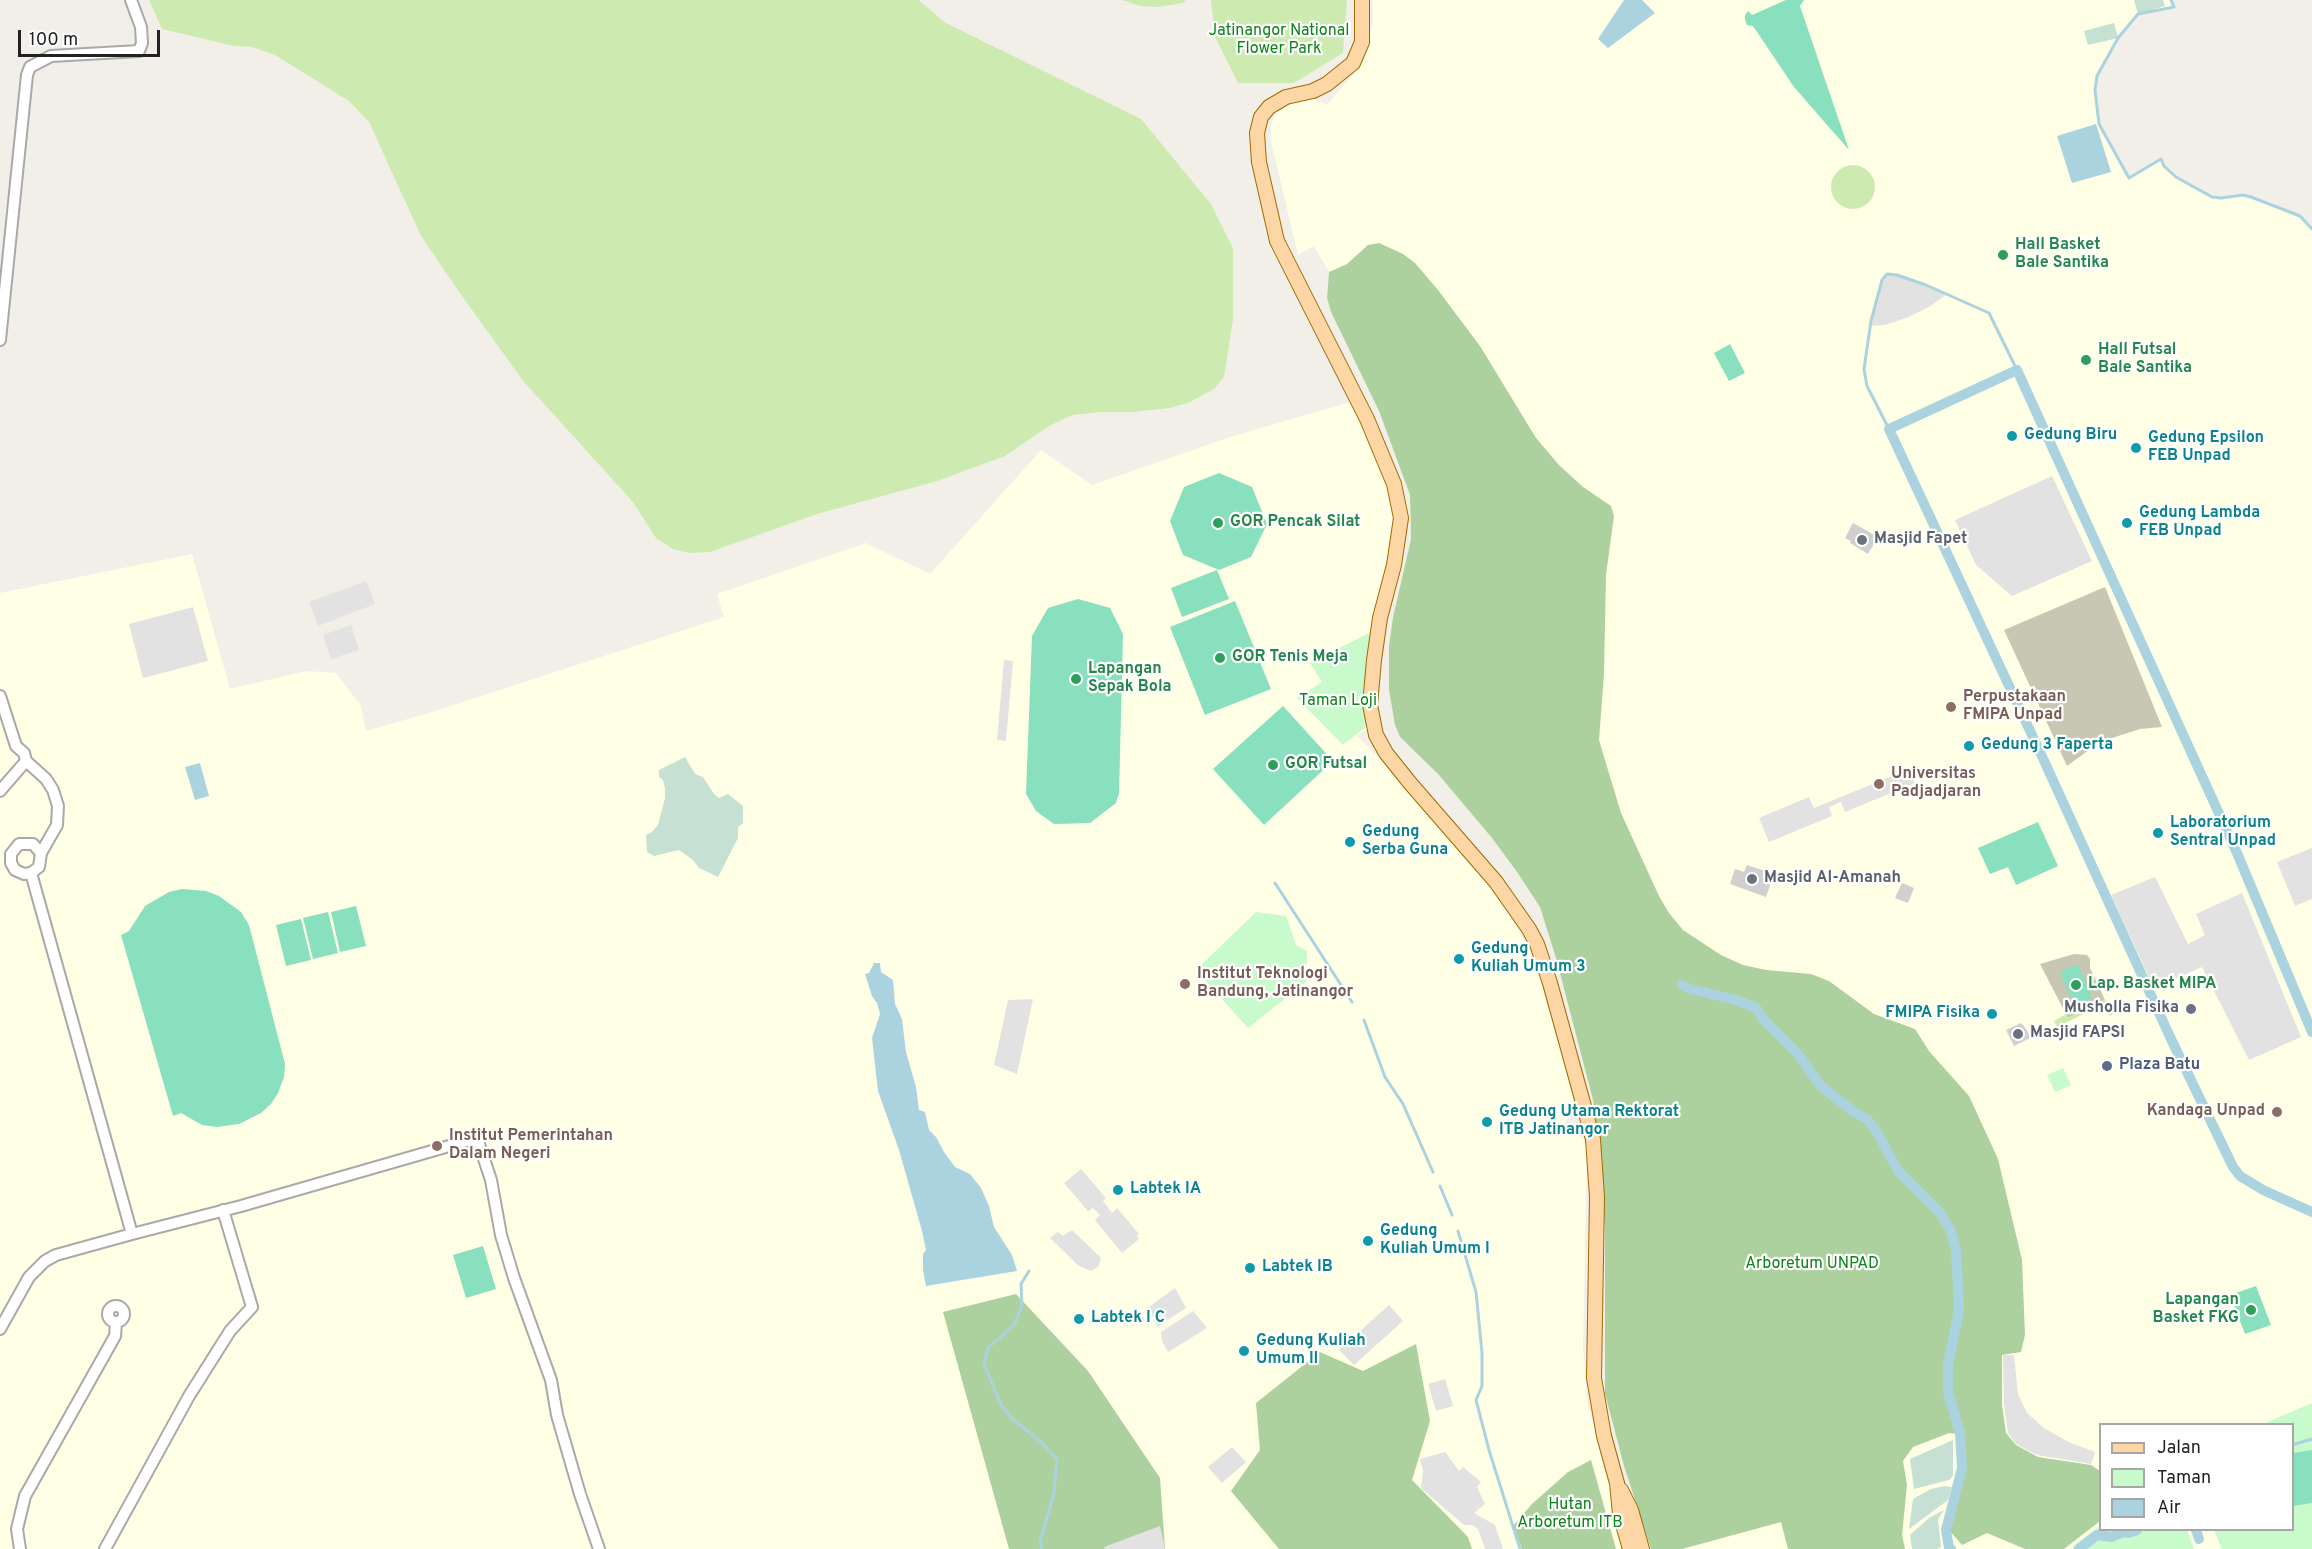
<!DOCTYPE html>
<style>
body{margin:0}
#map{position:relative;width:2312px;height:1549px;overflow:hidden;background:#f2efe9;font-family:Overpass,sans-serif}
canvas{display:block}
.legend{position:absolute;left:2099px;top:1423px;width:195px;height:108px;box-sizing:border-box;background:#fff;border:2px solid #a7a7a7;margin:0;padding:8px 10px;list-style:none;font-size:18px;color:#222}
.legend li{display:flex;align-items:center;gap:12px;height:30px}
.legend b{width:30px;border:2px solid #a7a7a7}
.scale{position:absolute;left:18px;top:30px;width:142px;height:27px;box-sizing:border-box;border:3px solid #222;border-top:0;padding-left:8px;font-size:18px;line-height:21px;white-space:nowrap;color:#222;-webkit-text-stroke:4px #fff;paint-order:stroke}
</style>
<div id="map">
<canvas width="2312" height="1549"></canvas>
<ul class="legend">
<li><b style="height:8px;background:#fcd6a4"></b>Jalan</li>
<li><b style="height:16px;background:#c8facc"></b>Taman</li>
<li><b style="height:16px;background:#aad3df"></b>Air</li>
</ul>
<div class="scale">100 m</div>
</div>
<script>
const ctx = document.querySelector('canvas').getContext('2d');
ctx.lineJoin = 'round';
function fillPath(path, color) { ctx.fillStyle = color; ctx.fill(path, 'evenodd'); }
const shape = rows => new Path2D(rows.map(r => 'M' + r).join(''));
function stroke(path, color, width, dash) { ctx.strokeStyle = color; ctx.lineWidth = width; ctx.lineCap = dash ? 'butt' : 'round'; ctx.setLineDash(dash || []); ctx.stroke(path); }
function write(font, color, halo, rows, align = 'center') {
  ctx.font = font + ' Overpass,sans-serif'; ctx.lineWidth = 4.5; ctx.setLineDash([]); ctx.textBaseline = 'middle'; ctx.strokeStyle = halo; ctx.fillStyle = color; for (const [text, x, y, turn = 0] of rows) {
    ctx.save(); ctx.translate(x, y); ctx.rotate((+turn || 0) * Math.PI / 180); ctx.textAlign = isNaN(turn) ? turn : align; if (halo) ctx.strokeText(text, 0, 0); ctx.fillText(text, 0, 0); ctx.restore();
  }
}
fillPath(shape([
 [1372,0,2171,0,2174,7,2138,15,2118,38,2097,76,2095,90,2099,124,2129,178,2161,159,2164,166,2176,177,2212,197,2221,198,2243,195,2251,197,2300,216,2312,229,2312,1549,1651,1549,1624,1466,1605,1394,1605,1229,1599,1140,1593,1100,1556,958,1540,907,1517,872,1492,838,1438,774,1400,737,1395,725,1389,690,1389,646,1393,617,1411,539,1410,495,1379,411,1331,312,1327,298,1329,272,1314,246,1298,255,1271,141,1271,126,1276,112,1287,103,1313,98,1327,105,1361,65,1367,51,1373,19],
 [2100,1424,2292,1424,2292,1530,2100,1530],
 [1350,402,1377,457,1399,520,1371,726,1357,736,1379,758,1488,885,1515,924,1534,958,1574,1098,1572,1114,1565,1122,1568,1136,1576,1135,1583,1138,1587,1149,1583,1347,1587,1402,1627,1549,0,1549,0,593,192,554,230,689,306,671,336,673,361,706,366,731,432,712,724,617,717,594,866,543,930,574,1041,450,1092,485,1230,437]
]), '#ffffe5');
fillPath(shape([
 [1853,523,1878,537,1868,554,1850,543,1851,541,1845,538],
 [1747,865,1774,874,1766,897,1730,884,1735,869,1744,872],
 [1902,883,1914,888,1908,903,1895,898],
 [2021,1023,2027,1030,2030,1038,2014,1046,2006,1030]
]), '#d0d0d0');
fillPath(shape([
 [2105,587,2162,727,2140,729,2112,738,2086,752,2067,766,2004,630],
 [2074,954,2087,955,2090,959,2090,968,2105,1000,2068,1018,2040,964]
]), '#c7c7b4');
fillPath(shape([
 [149,0,919,0,944,22,1141,119,1211,204,1233,248,1233,319,1224,377,1214,389,1190,402,1170,408,1133,412,1102,412,1072,415,1049,426,1005,456,937,481,817,514,710,552,689,553,673,549,656,538,633,502,524,382,462,296,421,236,369,122,349,101,275,55,252,47,234,46,162,29],
 [1122,0,1186,0,1183,3,1158,7,1140,6],
 [1211,0,1347,0,1343,53,1294,83,1238,83,1215,37],
 '1831 187a22 22 0 1 1 44 0a22 22 0 1 1-44 0Z',
 [2105,1000,2112,1007,2113,1014,2110,1016,2104,1004,2057,1027,2054,1021,2066,1014,2068,1018]
]), '#cdebb0');
fillPath(shape([
 [1379,243,1403,254,1415,263,1438,290,1480,346,1536,438,1559,465,1583,487,1611,506,1614,516,1606,575,1604,674,1599,740,1621,813,1659,896,1669,913,1683,930,1721,955,1743,965,1766,970,1811,974,1829,981,1874,1014,1915,1029,1929,1051,1969,1096,1998,1159,2022,1260,2025,1335,2021,1352,2002,1355,2002,1405,2006,1433,2016,1445,2038,1457,2091,1465,2100,1471,2100,1521,2064,1549,2025,1549,1987,1533,1962,1545,1950,1531,1960,1467,1958,1434,1949,1433,1913,1447,1903,1461,1907,1485,1902,1535,1905,1549,1788,1549,1781,1522,1682,1549,1651,1549,1624,1466,1605,1394,1605,1229,1599,1140,1593,1100,1556,958,1540,907,1517,872,1492,838,1438,774,1400,737,1395,725,1389,690,1389,646,1393,617,1411,539,1410,495,1379,411,1331,312,1327,298,1329,272,1347,264,1368,245],
 [1016,1294,1088,1371,1160,1478,1165,1549,1009,1549,943,1312],
 [1416,1344,1430,1421,1412,1480,1468,1537,1472,1549,1279,1549,1231,1491,1260,1450,1256,1403,1320,1352,1363,1371],
 [1591,1460,1616,1549,1522,1549,1513,1526,1532,1504,1568,1472]
]), '#add19e');
fillPath(shape([
 [2134,0,2163,0,2165,6,2138,14],
 [2114,23,2118,38,2088,45,2084,31],
 [685,757,695,774,703,777,714,794,719,798,728,794,743,806,743,823,738,827,738,838,718,877,699,868,693,860,679,850,654,856,647,852,646,835,652,832,658,825,665,798,665,788,663,780,659,777,659,770],
 [1953,1440,1953,1476,1949,1480,1914,1489,1910,1459],
 [1944,1486,1952,1487,1948,1500,1909,1529,1913,1499,1931,1489],
 [1944,1510,1938,1519,1941,1547,1937,1549,1912,1549,1910,1535,1929,1518]
]), '#c6e0d4');
fillPath(shape([
 [1369,633,1368,725,1343,745,1297,698,1322,682,1310,663],
 [1256,912,1286,916,1296,945,1307,951,1306,982,1248,1028,1196,970],
 [2063,1068,2071,1085,2055,1092,2047,1075],
 [2312,1403,2312,1549,2222,1549,2214,1530,2292,1530,2292,1424,2263,1424],
 [2100,1526,2100,1530,2187,1530,2194,1549,2073,1549,2073,1546]
]), '#c8facc');
fillPath(shape([
 [1786,0,1804,0,1800,6,1849,150,1794,87,1753,26,1747,25,1745,20,1745,15,1748,11,1752,15],
 [1730,344,1745,373,1729,381,1714,353],
 [1219,473,1252,487,1267,524,1251,557,1219,570,1183,555,1170,521,1184,487],
 [1217,570,1229,599,1182,617,1171,588],
 [1078,599,1110,608,1123,634,1119,793,1116,803,1090,823,1054,824,1036,811,1026,794,1032,636,1048,608],
 [1235,601,1271,689,1205,715,1170,627],
 [1283,706,1333,761,1264,825,1213,769],
 [2038,822,2058,866,2016,885,2008,867,1990,874,1978,848],
 [182,889,206,891,219,896,241,912,249,925,285,1064,284,1077,278,1093,271,1104,261,1113,239,1124,217,1127,202,1125,181,1113,173,1116,121,935,129,931,145,906,169,892],
 [356,906,366,946,340,952,331,912],
 [328,912,338,953,313,959,303,918],
 [301,919,311,960,286,966,276,925],
 [2078,964,2092,998,2074,1005,2060,972],
 [483,1246,496,1289,466,1298,453,1255],
 [2256,1286,2271,1325,2245,1334,2230,1295],
 [2312,1450,2312,1503,2293,1506,2293,1453]
]), '#88e0be');
fillPath(shape([
 [1887,274,1897,275,1947,294,1929,307,1906,318,1885,325,1870,326,1882,280],
 [2052,476,2092,561,2012,596,1976,565,1955,520],
 [366,581,375,604,318,626,309,602],
 [193,607,208,661,143,678,129,624],
 [351,625,359,650,331,659,323,635],
 [1004,660,1013,661,1006,741,997,740],
 [1909,769,1915,783,1845,812,1841,802,1829,807,1832,816,1769,842,1759,818,1809,797,1814,808],
 [2312,848,2312,899,2295,906,2277,862],
 [2155,877,2188,944,2205,935,2196,914,2242,893,2301,1037,2249,1060,2202,967,2154,988,2111,895],
 [1033,999,1017,1074,994,1065,1008,1000],
 [1081,1169,1106,1198,1103,1201,1112,1213,1117,1208,1139,1234,1137,1236,1139,1239,1122,1253,1095,1220,1100,1215,1093,1208,1088,1211,1064,1183],
 [1072,1230,1101,1258,1098,1267,1091,1271,1079,1266,1050,1238,1058,1232,1063,1236],
 [1175,1288,1186,1308,1157,1327,1149,1307],
 [1389,1305,1403,1321,1354,1365,1339,1350],
 [1193,1311,1207,1328,1168,1352,1162,1341,1161,1332],
 [2003,1355,2014,1355,2018,1394,2027,1413,2045,1429,2071,1443,2095,1452,2091,1464,2037,1455,2016,1444,2008,1433,2004,1405],
 [1445,1379,1453,1406,1436,1411,1428,1384],
 [1232,1447,1246,1462,1222,1483,1208,1467],
 [1445,1452,1459,1471,1463,1467,1481,1482,1477,1487,1485,1504,1474,1513,1495,1525,1503,1549,1485,1549,1478,1529,1472,1525,1464,1525,1421,1488,1423,1471,1420,1459],
 [1160,1526,1165,1549,1105,1549,1104,1547]
]), '#e2e2e2');
fillPath(shape([
 [1624,0,1642,0,1655,13,1608,48,1598,39],
 [2096,124,2111,172,2072,183,2057,136],
 [200,763,209,796,195,800,185,767],
 [874,963,880,963,881,972,893,980,895,1004,902,1019,906,1052,916,1087,919,1110,925,1112,929,1130,936,1137,944,1152,955,1167,970,1174,981,1188,989,1206,994,1227,1012,1255,1017,1271,926,1286,923,1270,923,1254,926,1250,922,1231,899,1150,878,1091,872,1038,880,1014,877,1003,872,996,865,974,869,973]
]), '#aad3df');
stroke(shape([
 [2171,0,2174,7,2138,14,2118,38,2097,76,2095,90,2099,124,2129,178,2161,159,2164,166,2176,177,2212,197,2221,198,2243,195,2251,197,2300,216,2312,229],
 [1889,429,1867,386,1864,369,1871,321,1882,280,1887,274,1897,275,1926,285,1989,313,2017,370],
 [1275,883,1352,1002],
 [1364,1020,1385,1077,1403,1104,1433,1172],
 [1440,1186,1452,1215],
 [1458,1231,1476,1292,1482,1353,1482,1386,1476,1400,1489,1450,1520,1549],
 [1029,1271,1021,1284,1022,1306,1014,1325,988,1348,984,1364,1001,1405,1011,1418,1041,1442,1057,1459,1054,1493,1040,1542,1042,1549],
 [2292,1445,2312,1439]
]), '#aad3df', 3);
stroke(shape([
 [1682,985,1690,989,1736,1000,1756,1008,1765,1021,1798,1054,1820,1085,1851,1110,1867,1119,1877,1132,1898,1171,1941,1214,1950,1229,1956,1249,1959,1310,1948,1365,1948,1392,1960,1433,1962,1468,1946,1530,1949,1548,1951,1549],
 [2312,1032,2237,853,2017,370,1889,429,2046,765,2171,1039,2233,1167,2240,1176,2263,1190,2312,1212],
 [2196,1530,2199,1539],
 [2079,1549,2097,1535,2111,1537,2126,1531,2128,1533,2137,1530]
]), '#aad3df', 10);
const minor = shape([
 [0,340,27,75,30,67,51,56,139,51,142,43,141,27,131,0],
 [0,696,16,746,24,753,26,761,46,779,53,790,58,806,57,825,41,853,39,867,31,873,24,874,15,870,11,863,11,854,19,844,33,844,41,853],
 [0,791,26,761],
 [31,873,132,1234,241,1206,477,1138,491,1180,501,1235,514,1278,551,1380,557,1415,580,1494,599,1549],
 '108 1314a8 8 0 1 1 16 0a8 8 0 1 1-16 0Z',
 [0,1329,29,1277,45,1261,56,1255,132,1234],
 [20,1549,17,1529,25,1496,115,1336,116,1323],
 [105,1549,189,1396,230,1331,252,1307,223,1210]
]);
const major = shape([
 [1362,0,1362,42,1353,63,1327,84,1313,91,1286,97,1269,107,1261,117,1257,133,1259,162,1277,241,1367,419,1394,484,1401,518,1394,565,1380,618,1374,660,1370,705,1376,735,1386,753,1410,783,1496,882,1529,929,1537,944,1550,983,1593,1139,1597,1197,1594,1378,1604,1436,1617,1483,1620,1514,1630,1549],
 [1621,1490,1631,1510,1642,1549]
]);
stroke(minor, '#a9a9a9', 14);
stroke(major, '#a06b00', 16);
stroke(minor, '#fff', 10);
stroke(major, '#fcd6a4', 14);
for (const [x, y, r, color] of [
 [2003,255,6,"#2e9e5b"],
 [2086,360,6,"#2e9e5b"],
 [2012,436,6,"#0f9aa8"],
 [2136,448,6,"#0f9aa8"],
 [1218,523,6,"#2e9e5b"],
 [2127,523,6,"#0f9aa8"],
 [1862,540,6,"#6b7280"],
 [1220,658,6,"#2e9e5b"],
 [1076,679,6,"#2e9e5b"],
 [1951,707,6,"#8d6e63"],
 [1969,746,6,"#0f9aa8"],
 [1273,765,6,"#2e9e5b"],
 [1879,784,6,"#8d6e63"],
 [2158,833,6,"#0f9aa8"],
 [1350,842,6,"#0f9aa8"],
 [1752,879,6,"#6b7280"],
 [1459,959,6,"#0f9aa8"],
 [1185,984,6,"#8d6e63"],
 [2076,985,6,"#2e9e5b"],
 [2191,1009,6,"#6b7280"],
 [1992,1014,6,"#0f9aa8"],
 [2018,1034,6,"#6b7280"],
 [2107,1066,6,"#5c6f8a"],
 [2277,1112,6,"#8d6e63"],
 [1487,1122,6,"#0f9aa8"],
 [437,1146,6,"#8d6e63"],
 [1118,1190,6,"#0f9aa8"],
 [1368,1241,6,"#0f9aa8"],
 [1250,1268,6,"#0f9aa8"],
 [2251,1310,6,"#2e9e5b"],
 [1079,1319,6,"#0f9aa8"],
 [1244,1351,6,"#0f9aa8"]
]) { const dot = new Path2D(); dot.arc(x, y, r, 0, 2 * Math.PI); ctx.fillStyle = color; ctx.fill(dot); stroke(dot, '#fff', 2); }
write('16px', '#0c8416', '#fff', [
 ["Jatinangor National",1279,32],
 ["Flower Park",1279,50],
 ["Taman Loji",1338,702],
 ["Arboretum UNPAD",1812,1265],
 ["Hutan",1570,1506],
 ["Arboretum ITB",1570,1524]
]);
write('bold 16px', '#27864d', '#fff', [
 ["Hall Basket",2015,246],
 ["Bale Santika",2015,264],
 ["Hall Futsal",2098,351],
 ["Bale Santika",2098,369],
 ["GOR Pencak Silat",1230,523],
 ["GOR Tenis Meja",1232,658],
 ["Lapangan",1088,670],
 ["Sepak Bola",1088,688],
 ["GOR Futsal",1285,765],
 ["Lap. Basket MIPA",2088,985],
 ["Lapangan",2239,1301,"right"],
 ["Basket FKG",2239,1319,"right"]
], 'left');
write('bold 16px', '#0d838f', '#fff', [
 ["Gedung Biru",2024,436],
 ["Gedung Epsilon",2148,439],
 ["FEB Unpad",2148,457],
 ["Gedung Lambda",2139,514],
 ["FEB Unpad",2139,532],
 ["Gedung 3 Faperta",1981,746],
 ["Laboratorium",2170,824],
 ["Sentral Unpad",2170,842],
 ["Gedung",1362,833],
 ["Serba Guna",1362,851],
 ["Gedung",1471,950],
 ["Kuliah Umum 3",1471,968],
 ["FMIPA Fisika",1980,1014,"right"],
 ["Gedung Utama Rektorat",1499,1113],
 ["ITB Jatinangor",1499,1131],
 ["Labtek IA",1130,1190],
 ["Gedung",1380,1232],
 ["Kuliah Umum I",1380,1250],
 ["Labtek IB",1262,1268],
 ["Labtek I C",1091,1319],
 ["Gedung Kuliah",1256,1342],
 ["Umum II",1256,1360]
], 'left');
write('bold 16px', '#5b616d', '#fff', [
 ["Masjid Fapet",1874,540],
 ["Masjid Al-Amanah",1764,879],
 ["Musholla Fisika",2179,1009,"right"],
 ["Masjid FAPSI",2030,1034]
], 'left');
write('bold 16px', '#785e54', '#fff', [
 ["Perpustakaan",1963,698],
 ["FMIPA Unpad",1963,716],
 ["Universitas",1891,775],
 ["Padjadjaran",1891,793],
 ["Institut Teknologi",1197,975],
 ["Bandung, Jatinangor",1197,993],
 ["Kandaga Unpad",2265,1112,"right"],
 ["Institut Pemerintahan",449,1137],
 ["Dalam Negeri",449,1155]
], 'left');
write('bold 16px', '#4e5e75', '#fff', [
 ["Plaza Batu",2119,1066]
], 'left');
</script>
